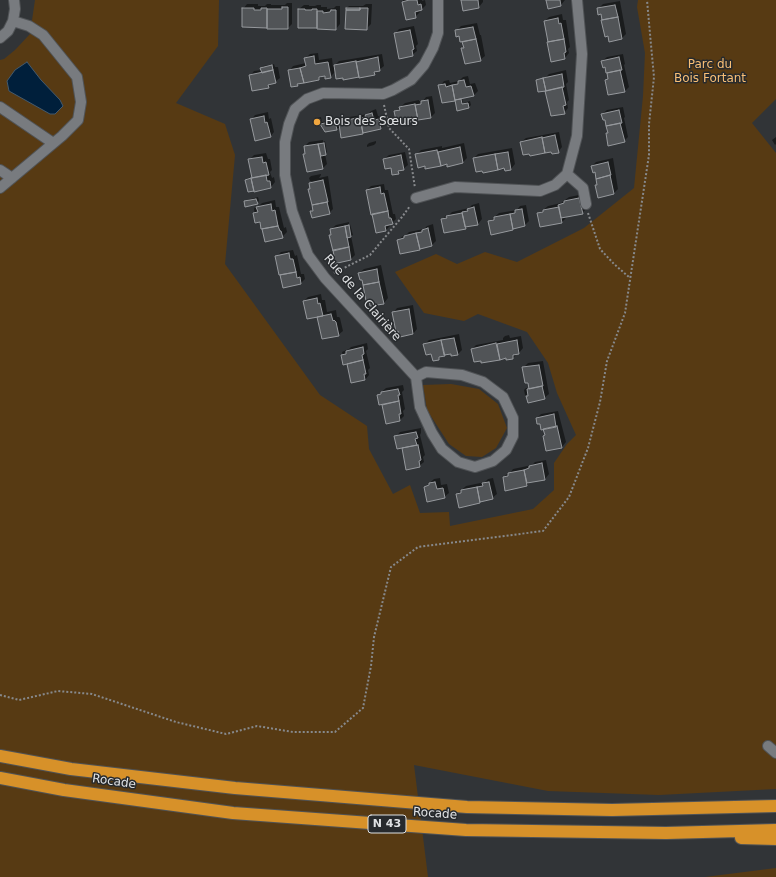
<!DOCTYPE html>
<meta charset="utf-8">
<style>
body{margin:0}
canvas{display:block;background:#313437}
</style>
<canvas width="776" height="877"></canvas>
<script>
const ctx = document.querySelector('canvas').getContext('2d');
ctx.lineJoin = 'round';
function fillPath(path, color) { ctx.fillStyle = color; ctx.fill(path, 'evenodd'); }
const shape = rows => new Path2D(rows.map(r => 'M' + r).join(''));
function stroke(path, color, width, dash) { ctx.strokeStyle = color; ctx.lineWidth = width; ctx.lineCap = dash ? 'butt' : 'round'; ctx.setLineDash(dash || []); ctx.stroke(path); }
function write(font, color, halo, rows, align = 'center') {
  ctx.font = font + ' "DejaVu Sans",sans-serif'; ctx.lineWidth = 3; ctx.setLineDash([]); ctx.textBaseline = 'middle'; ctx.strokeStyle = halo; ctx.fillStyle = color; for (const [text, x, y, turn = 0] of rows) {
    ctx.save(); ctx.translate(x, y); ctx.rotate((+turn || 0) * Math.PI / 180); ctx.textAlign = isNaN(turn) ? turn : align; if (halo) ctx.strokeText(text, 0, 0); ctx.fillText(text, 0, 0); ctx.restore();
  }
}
fillPath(shape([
 [35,0,219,0,218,46,176,103,225,124,235,155,225,264,320,395,367,426,369,449,393,494,410,485,420,513,449,512,450,526,533,509,554,490,554,463,567,444,576,435,557,393,548,363,527,332,478,314,464,321,424,313,395,272,436,254,457,264,485,252,517,262,584,228,634,188,643,96,645,53,637,7,638,0,776,0,776,99,752,123,776,153,776,789,659,795,548,791,414,765,428,877,0,877,0,60,4,59,15,50,30,34],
 [451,384,479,389,498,404,507,428,496,448,482,457,466,456,449,444,427,410,423,385],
 [776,868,776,877,705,877]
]), '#573a13');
const water = shape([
 [27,62,41,80,60,100,63,106,55,114,50,114,9,91,7,81,15,70,27,62]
]);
fillPath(water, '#001f3b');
stroke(water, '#43596d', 1);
fillPath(shape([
 [403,0,422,0,422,1,425,0,426,5,421,10,419,10,420,12,415,17,407,19],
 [415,7,416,15,414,15],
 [462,0,483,0,483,2,479,7,464,10],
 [547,0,565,0,561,5],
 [620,1,626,34,622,38,598,9,603,4],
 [287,3,292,3,292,24,288,28,243,9,247,4,258,4,258,6,265,6,267,4,271,4,271,5,285,5],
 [366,4,372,4,371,24,366,29,347,8,349,6,363,6],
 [304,5,309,5,309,6,315,6,317,5,321,5,321,7,327,7,327,9,334,8,336,6,340,6,340,24,336,29,299,9],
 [562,14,563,20,566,20,568,33,568,34,570,47,568,49,569,53,565,58,552,60,545,21,549,17],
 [477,23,480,35,481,35,485,56,480,60,463,49,465,47,463,40,456,31,461,26],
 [414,26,418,44,416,46,417,51,412,55,395,34,399,29],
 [318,53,319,60,332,58,333,67,339,61,382,54,384,66,374,74,343,76,336,71,330,77,326,75,322,76,319,79,299,83,297,85,289,71,293,66,306,63,305,59,310,54],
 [623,54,625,64,624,65,629,87,625,91,607,80,609,78,606,66,602,61,607,57],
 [274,64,275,67,278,67,280,78,268,87,250,76,254,71,262,70,262,68,263,66],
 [566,70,568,82,566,84,569,100,567,102,568,108,564,113,546,90,537,80,538,79,546,77,549,74],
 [468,76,470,84,475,83,478,91,473,96,462,98,463,103,470,101,471,105,469,107,458,110,456,99,443,102,440,86,444,81,449,80,450,83,459,81,463,77],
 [432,96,435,113,431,117,398,123,395,112,405,103,419,100,419,101,423,101,426,97],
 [623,107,625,117,624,118,628,137,624,141,607,133,608,131,606,119,602,114,607,110],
 [376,109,378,116,383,116,385,124,381,128,342,137,340,127,339,128,326,131,321,124,316,125,315,120,317,118,321,117,322,122,337,120,337,121,347,119,349,117,368,114,371,111],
 [268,112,269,119,271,118,274,132,270,137,251,120,255,115],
 [559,132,562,147,558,152,521,142,526,138],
 [776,137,776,144,775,145,772,140],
 [323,140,323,142,325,141,327,152,325,154,327,164,323,168,308,171,304,154,306,152,305,146,309,142],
 [376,141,376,143,374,145,367,147,367,145,369,143],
 [464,143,467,158,463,162,448,163,426,168,426,165,417,154,421,150,442,146,442,148],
 [512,148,515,164,511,169,474,158,478,154],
 [405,152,408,165,398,173,384,159,389,155],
 [266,153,268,159,270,159,272,170,270,172,272,178,274,177,275,182,271,187,246,180,248,178,253,177,249,160,254,155],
 [613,158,618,189,613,194,596,185,598,184,596,171,592,166,596,162],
 [321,174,321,175,319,178,328,176,333,209,329,213,311,211,314,209,310,189,311,188,310,183,312,181,310,181,309,178,311,176],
 [384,184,385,190,388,190,393,214,395,214,396,219,392,223,390,224,390,226,386,230,377,232,367,190,371,186],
 [584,194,587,208,582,213,566,216,566,218,562,222,538,214,548,206,561,203,569,197],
 [258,197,259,201,257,203,245,202,247,200],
 [275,200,276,207,279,207,284,228,286,227,287,232,282,237,266,240,263,228,260,221,256,222,254,209,255,207,258,207,262,203],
 [479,203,482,219,478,224,468,226,465,228,442,220,446,215,449,215,452,212,469,208,472,205],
 [526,205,529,221,525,225,515,227,513,229,489,222,499,213,517,210,520,206],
 [349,222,349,224,350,224,353,235,351,236,355,255,351,259,332,234,331,229,336,225],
 [433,224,436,241,432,245,421,247,419,249,398,240,403,236,406,235,409,232,424,229,427,226],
 [293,250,295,256,297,255,301,274,304,274,305,279,301,283,284,287,276,257,281,252],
 [381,265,388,298,384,303,359,273,364,269],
 [321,294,322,300,325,300,327,312,336,310,337,317,339,317,340,318,343,331,338,335,318,316,304,301,308,297],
 [413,305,417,329,413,334,400,336,393,313,397,308],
 [459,334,462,350,458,354,452,353,442,355,439,359,432,353,425,344,429,340],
 [509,335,510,338,521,336,523,348,519,353,517,353,517,354,513,358,507,357,482,362,472,349,476,345,503,340,503,338,505,336],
 [367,343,368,349,366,351,370,368,368,370,369,375,365,380,348,362,344,363,342,352,344,351,349,349,351,347],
 [543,361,549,394,544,398,528,401,527,395,525,395,524,390,526,388,530,388,523,368,528,363],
 [403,385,404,390,402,392,405,409,403,411,404,416,400,420,387,423,383,403,378,395,386,388],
 [558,411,566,442,562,447,545,435,541,423,537,418,541,414],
 [421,428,421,433,420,435,425,455,423,457,424,462,419,466,407,469,403,447,396,437,400,432],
 [546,460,549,474,545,479,531,481,527,485,506,490,504,477,508,473,510,473,513,469,532,465,535,462],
 [440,478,441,485,447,484,449,493,444,497,425,487,434,479],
 [493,478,497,494,492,498,481,500,480,502,457,494,466,486,485,482,488,479]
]), '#0007');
const building = shape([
 [409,0,417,0,418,5,421,4,422,10,415,12,416,18,406,20,402,2,409,0],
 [461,0,478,0,479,8,463,11,461,0],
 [546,0,560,0,561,6,548,9,546,0],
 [615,5,618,17,602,20,601,14,598,15,597,8,615,5],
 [282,7,288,7,288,29,267,29,267,9,282,9,282,7],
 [242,8,254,8,254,10,261,10,261,8,267,8,267,28,242,27,242,8],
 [346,8,360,8,360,10,346,10,346,8],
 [360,8,368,8,367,30,345,29,346,10,360,10,360,8],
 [298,9,305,9,305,10,312,10,312,9,317,9,317,28,298,28,298,9],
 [331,10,336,10,336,30,317,29,317,11,323,11,323,13,330,12,331,10],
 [618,17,622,39,609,42,608,36,605,37,601,20,618,17],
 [558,18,559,24,561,23,564,39,548,42,544,21,558,18],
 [473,27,476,39,460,42,459,36,456,37,455,30,473,27],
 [410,30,414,49,412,50,413,56,399,59,394,33,410,30],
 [476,39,481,61,465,64,461,48,464,48,462,42,476,39],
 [564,39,566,52,564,53,565,59,551,62,547,42,564,39],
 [314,56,315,64,328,62,331,78,325,79,325,76,319,77,319,80,304,83,300,68,306,66,304,58,314,56],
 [378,57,380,71,374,72,375,75,359,78,356,62,378,57],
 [619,57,622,70,606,73,605,67,603,68,601,61,619,57],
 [356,61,359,77,343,80,343,78,336,79,334,65,356,61],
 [272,65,273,70,262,73,260,68,272,65],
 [300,68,304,83,297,84,298,86,291,87,288,70,300,68],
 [273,70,276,83,268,85,269,88,252,91,249,75,273,70],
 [620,70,625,92,608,95,605,80,608,79,607,73,620,70],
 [562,74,564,87,546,91,543,78,562,74],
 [543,78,546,91,538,92,536,80,543,78],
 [464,80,466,87,471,86,474,96,455,100,452,85,458,84,458,81,464,80],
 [445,84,446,87,452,85,455,101,442,103,438,85,445,84],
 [562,87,566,105,563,106,565,114,551,116,545,91,562,87],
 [461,99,462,104,468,103,469,108,457,111,455,100,461,99],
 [428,100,431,118,418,120,415,105,421,104,421,101,428,100],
 [415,104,418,120,397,125,394,111,400,110,399,107,415,104],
 [619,110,622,123,606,126,605,120,603,120,601,114,619,110],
 [372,113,374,120,379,119,381,129,363,133,360,118,366,117,365,115,372,113],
 [264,116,265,123,267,122,271,137,255,141,250,119,264,116],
 [360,117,363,134,341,138,339,124,344,123,344,121,360,117],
 [335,121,337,130,325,132,320,124,335,121],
 [620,123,625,142,608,146,606,133,608,133,606,126,620,123],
 [555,135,559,153,552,154,551,152,545,153,542,138,555,135],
 [542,137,545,153,530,156,529,154,523,155,520,142,542,137],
 [324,143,326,155,321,156,318,144,324,143],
 [318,144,323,169,307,172,303,154,305,154,304,146,318,144],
 [460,147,463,163,447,167,447,164,441,166,438,152,460,147],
 [437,150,441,166,425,169,425,166,418,168,415,154,437,150],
 [508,152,511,170,505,171,504,168,498,170,495,154,508,152],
 [495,154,498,170,483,173,482,171,476,172,473,158,495,154],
 [401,155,404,170,398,171,399,174,392,175,391,168,385,169,383,159,401,155],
 [262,157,263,163,266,162,269,175,252,178,248,159,262,157],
 [608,162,611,175,596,179,595,172,593,173,591,166,608,162],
 [266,175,267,181,270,181,271,188,254,192,251,178,266,175],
 [610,175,614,194,598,198,595,185,597,185,596,179,610,175],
 [251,178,254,191,248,192,245,180,251,178],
 [323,180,328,202,312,205,308,189,310,189,309,183,323,180],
 [380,187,381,194,384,193,388,211,371,215,366,190,380,187],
 [579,198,583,214,561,218,558,205,564,203,564,201,579,198],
 [256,199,258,204,245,207,244,201,256,199],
 [327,202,330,214,312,218,310,211,313,211,312,205,327,202],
 [271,204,272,211,275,210,278,226,261,229,260,222,255,223,253,213,258,212,256,207,271,204],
 [474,207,478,225,465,227,462,212,468,211,467,209,474,207],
 [559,207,562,223,540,227,537,213,543,212,543,210,559,207],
 [522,209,525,226,513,229,510,214,515,213,515,210,522,209],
 [388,211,389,218,391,218,393,224,385,226,386,231,376,233,372,214,388,211],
 [462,213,466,229,444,233,441,219,447,218,446,216,462,213],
 [510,214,513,230,491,235,488,221,494,220,494,217,510,214],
 [349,225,351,237,347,238,345,226,349,225],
 [278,226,280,231,281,231,283,238,265,242,262,229,278,226],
 [345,226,349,247,333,251,329,235,331,235,330,229,345,226],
 [428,228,432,246,420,249,416,233,422,232,422,230,428,228],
 [416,233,420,250,400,254,397,240,404,238,404,236,416,233],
 [349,247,351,260,333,264,332,257,334,256,333,250,349,247],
 [289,253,290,259,293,259,296,272,279,275,275,256,289,253],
 [377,269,379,282,363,285,362,280,360,280,358,273,377,269],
 [296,272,297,278,300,277,301,284,283,288,280,275,296,272],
 [379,282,384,304,370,306,369,301,366,301,363,285,379,282],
 [317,298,318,304,320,303,323,316,307,319,303,301,317,298],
 [409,309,413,334,400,337,398,331,396,332,392,312,409,309],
 [331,314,333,321,334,320,336,322,339,336,322,339,317,317,331,314],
 [454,338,458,355,451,356,451,354,444,355,441,340,454,338],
 [441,340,445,356,439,357,439,360,433,361,431,354,426,355,423,344,441,340],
 [517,340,519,354,513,355,513,359,506,360,506,358,500,360,497,344,517,340],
 [496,343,500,360,481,363,481,361,474,362,471,349,496,343],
 [363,347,364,354,362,355,363,360,343,365,341,355,346,354,346,351,363,347],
 [363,360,366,374,364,374,365,380,351,383,347,364,363,360],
 [539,365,543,386,529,389,528,383,525,383,522,367,539,365],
 [542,386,545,399,528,403,526,396,528,396,527,389,542,386],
 [398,389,400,395,398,395,399,401,379,405,377,395,381,394,381,392,398,389],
 [399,401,401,414,399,414,400,421,386,424,382,405,399,401],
 [554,414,556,427,541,430,540,424,537,424,536,418,554,414],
 [557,426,562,448,546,451,543,436,545,435,543,429,557,426],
 [416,432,418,438,415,439,417,445,397,449,394,436,416,432],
 [418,445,421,460,419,461,420,467,406,470,402,448,418,445],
 [542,463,545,480,527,483,524,470,529,468,529,466,542,463],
 [524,470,527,486,505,491,503,477,508,476,508,473,524,470],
 [435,482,437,489,443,488,445,498,427,502,424,487,429,485,429,483,435,482],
 [489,482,493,499,480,502,477,487,483,486,482,483,489,482],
 [477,487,480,503,459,508,456,494,461,493,461,490,477,487]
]);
fillPath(building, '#515457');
stroke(building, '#96999d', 1);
const minor = shape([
 [0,38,8,31,13,21,15,9,14,0],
 [0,107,53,143],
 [0,170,12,178],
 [567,174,583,188,586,204],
 [0,188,62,136,78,120,81,102,77,77,43,35,29,26,13,21],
 [416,198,455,187,540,191,555,185,567,174,577,136,582,54,577,0],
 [416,377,426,372,462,375,483,382,503,397,513,418,513,436,506,450,493,461,475,467,458,462,442,449,432,433,420,407,416,377,325,278,308,255,292,211,285,175,285,142,289,124,295,109,307,99,323,93,383,94,393,90,411,80,424,65,433,48,438,33,438,0],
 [768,746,776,753]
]);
const highway = shape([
 [0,756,71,769,235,788,467,807,612,810,776,806],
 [0,778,64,790,233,813,466,830,666,833,776,830],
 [741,838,776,839]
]);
stroke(minor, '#505356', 12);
stroke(highway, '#505356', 14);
stroke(shape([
 [384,105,389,128,409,149,415,188],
 [588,213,600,249,614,264,630,278],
 [334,273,370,255,402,217,410,206],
 [0,695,19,700,58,691,92,694,176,722,226,734,257,726,293,732,335,732,363,708,371,666,374,637,391,567,418,547,543,531,569,497,588,448,600,402,607,361,625,313,649,155,649,124,654,77,651,45,647,0]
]), '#87898c', 2, [2, 2]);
stroke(minor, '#787b7f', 10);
stroke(highway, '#d79129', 12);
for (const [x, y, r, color] of [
 [317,122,4,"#f0a63f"]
]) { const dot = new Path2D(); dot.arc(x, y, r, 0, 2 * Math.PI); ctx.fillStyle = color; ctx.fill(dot); stroke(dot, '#272a2d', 1.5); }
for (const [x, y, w] of [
 [387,824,38]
]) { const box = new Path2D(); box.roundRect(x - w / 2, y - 9, w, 18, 3); ctx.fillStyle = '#272a2d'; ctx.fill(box); stroke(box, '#dfe1e3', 1); }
write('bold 11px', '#dfe1e3', null, [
 ["N 43",387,824]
]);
write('12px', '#f9bf75', '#272a2d', [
 ["Parc du",710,65],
 ["Bois Fortant",710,79]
]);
write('12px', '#dfe1e3', '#272a2d', [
 ["Bois des Sœurs",325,122]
], 'left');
write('12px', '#dfe1e3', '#272a2d', [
 ["Rue de la Clairière",362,298,49],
 ["Rocade",114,782,8],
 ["Rocade",435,814,4]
]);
</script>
